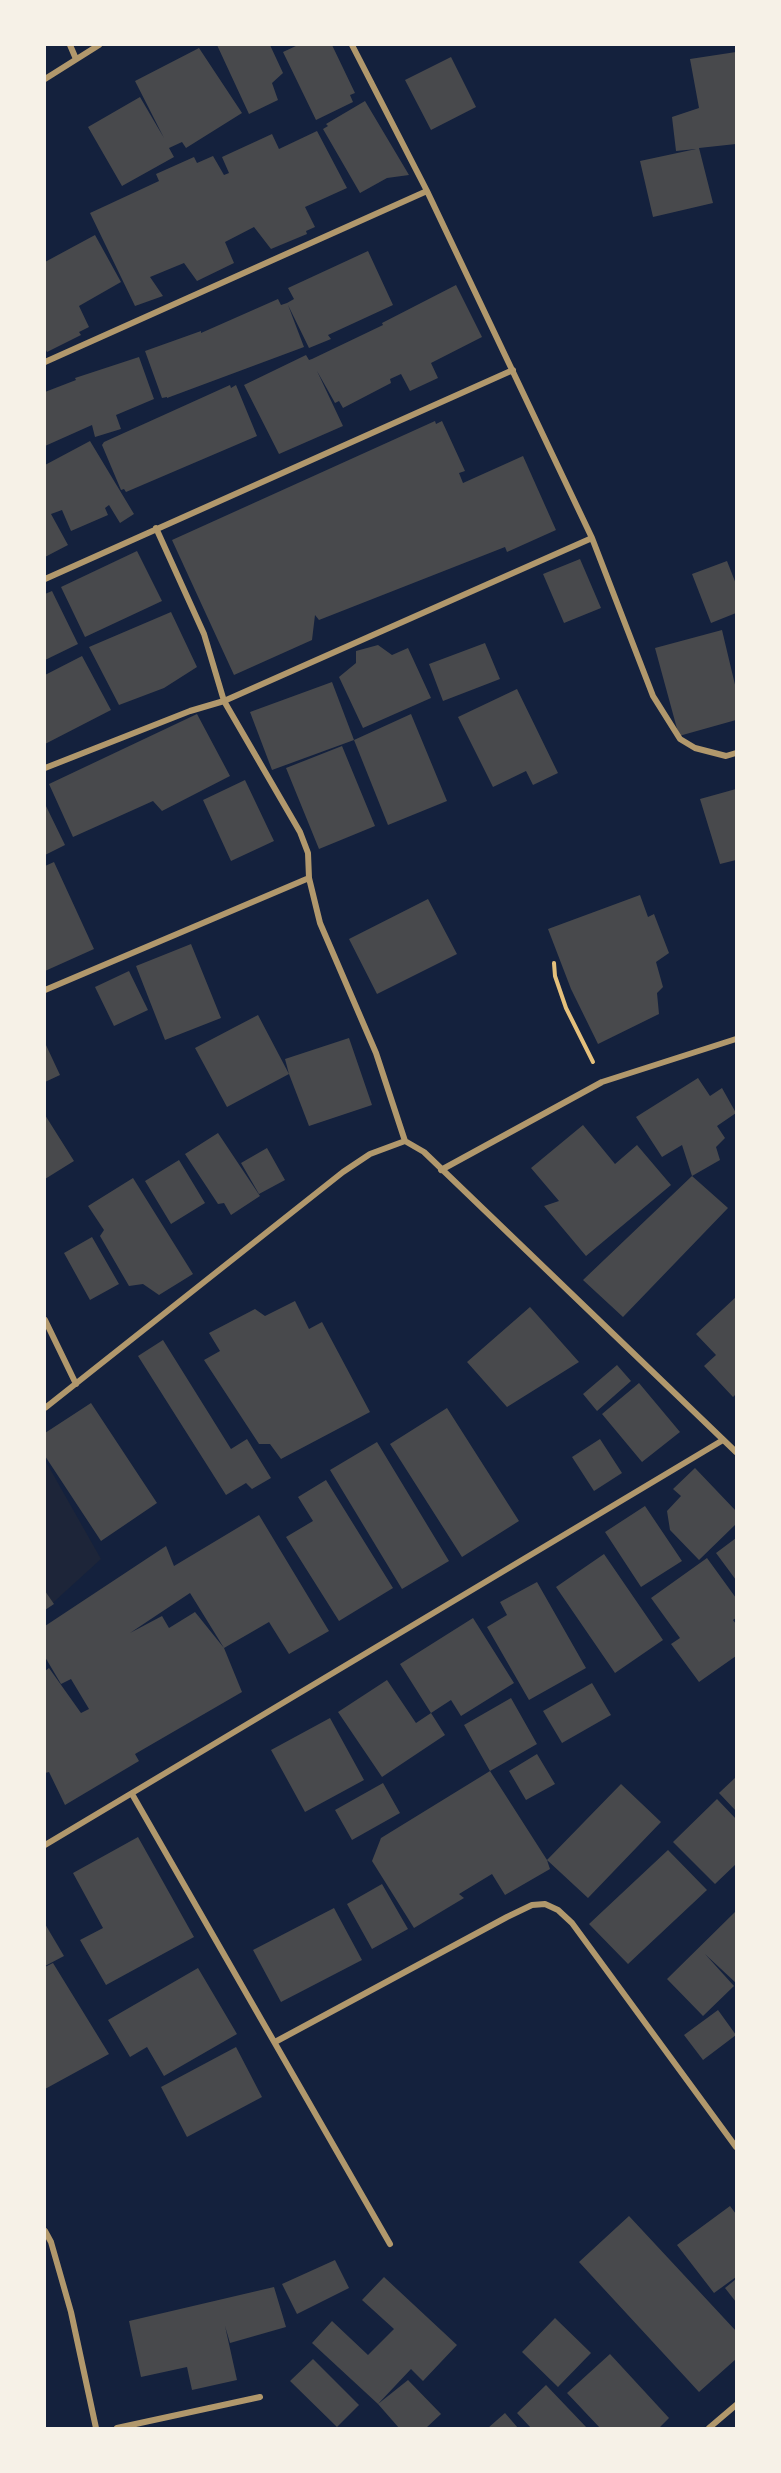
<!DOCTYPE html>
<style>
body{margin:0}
#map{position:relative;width:781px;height:2473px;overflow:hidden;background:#14213d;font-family:Inter,sans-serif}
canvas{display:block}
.frame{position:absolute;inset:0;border:46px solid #f6f1e7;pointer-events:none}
</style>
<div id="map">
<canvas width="781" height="2473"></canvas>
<div class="frame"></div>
</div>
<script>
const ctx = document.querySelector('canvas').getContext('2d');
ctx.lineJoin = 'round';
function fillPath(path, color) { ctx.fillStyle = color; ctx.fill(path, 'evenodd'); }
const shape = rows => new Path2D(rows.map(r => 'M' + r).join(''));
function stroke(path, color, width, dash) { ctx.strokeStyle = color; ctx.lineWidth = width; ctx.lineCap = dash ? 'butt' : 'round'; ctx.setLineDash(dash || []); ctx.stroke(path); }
fillPath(shape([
 [45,1460,101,1559,45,1610]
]), '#1d2539');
fillPath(shape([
 [217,45,270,45,283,73,272,83,278,100,249,114],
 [298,45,332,45,355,93,350,95,353,102,316,120,283,52],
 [199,48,242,113,186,148,182,142,169,148,174,157,122,186,88,127,140,97,164,138,135,81],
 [736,52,736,144,699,148,713,203,653,217,640,161,696,149,676,151,672,117,699,108,690,59],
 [451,57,476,107,431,130,405,80],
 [365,101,409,175,387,178,360,193,323,129,328,126,326,124],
 [317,131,347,188,305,207,315,227,306,231,307,234,271,249,254,227,225,242,234,263,197,281,184,263,150,277,163,296,135,306,90,213,159,181,156,174,194,157,197,163,213,156,224,175,229,173,222,157,272,134,279,149],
 [95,235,121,282,79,306,89,327,79,332,81,335,47,352,45,348,45,262],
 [368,251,393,305,328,335,331,339,309,348,288,305,304,347,167,398,167,397,162,398,145,351,201,331,201,333,278,299,281,305,287,303,294,299,288,288],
 [456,285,482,337,431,363,438,378,410,391,401,374,390,379,391,383,343,408,339,401,335,403,317,371,343,426,279,454,244,385,306,355,309,360,312,359,383,325,382,323],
 [139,357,154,399,116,415,121,429,95,437,92,425,45,446,45,392,76,380,75,378],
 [230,385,231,388,236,385,257,436,126,492,124,489,121,490,102,445,104,442],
 [435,421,436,424,442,421,465,471,459,473,463,483,523,456,556,530,507,552,505,547,319,620,315,615,312,640,234,675,172,540],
 [90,441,134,514,120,523,109,505,105,508,108,515,71,531,62,510,51,514,68,545,45,557,45,465],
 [137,551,162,601,85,637,61,587],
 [580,559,601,608,564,623,543,574],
 [727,561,736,584,736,613,711,623,692,574],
 [52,591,78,644,45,660,45,594],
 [171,612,197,667,164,688,119,705,89,647],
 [722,630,736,689,736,720,679,736,655,648],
 [485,643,500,679,443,701,429,664],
 [378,645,392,655,408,648,431,698,363,728,339,677,356,663,356,651],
 [82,656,111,710,45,744,45,675],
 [332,682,354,740,272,770,250,712],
 [517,689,558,773,533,785,526,771,493,787,458,717],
 [197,714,230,776,162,811,153,801,73,837,49,784],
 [411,714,447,801,388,825,354,740],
 [342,746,375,826,319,849,286,768],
 [245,780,274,841,231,861,203,800],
 [736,789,736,860,720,864,700,799],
 [45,804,65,845,45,855],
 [54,862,94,949,45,971,45,866],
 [640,895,648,917,654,914,669,953,656,962,663,987,657,993,659,1014,598,1044,571,989,548,929],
 [428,899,457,954,377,994,349,939],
 [191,944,221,1018,165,1040,136,966],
 [129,971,148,1010,114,1026,95,987],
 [258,1015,289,1074,285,1059,349,1038,372,1105,309,1126,289,1074,227,1107,195,1048],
 [45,1043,60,1075,45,1082],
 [698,1078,710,1096,722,1088,736,1113,717,1126,725,1138,716,1147,720,1160,692,1176,682,1145,662,1157,636,1117],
 [45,1115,74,1161,45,1179],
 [583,1125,615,1164,637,1145,671,1185,586,1256,544,1206,559,1201,531,1168],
 [218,1133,260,1196,231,1215,224,1203,218,1204,185,1154],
 [267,1148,285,1180,259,1194,241,1163],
 [179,1160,205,1203,171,1224,145,1181],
 [692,1176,728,1208,623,1317,583,1280],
 [133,1178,193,1274,159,1295,143,1284,129,1286,100,1236,104,1230,88,1206],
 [92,1237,119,1284,90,1300,64,1253],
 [736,1297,736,1394,733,1397,704,1366,716,1355,696,1334],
 [295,1301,309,1329,322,1322,370,1412,281,1459,270,1444,259,1444,204,1360,220,1351,209,1333,255,1309,265,1316],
 [530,1307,579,1362,507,1407,467,1362],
 [163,1340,231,1449,247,1439,271,1478,252,1489,246,1483,226,1495,138,1356],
 [617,1365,631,1381,597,1411,583,1394],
 [639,1383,680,1432,642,1462,602,1414],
 [91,1403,157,1503,101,1541,45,1456,45,1433],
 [447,1408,519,1521,462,1557,390,1444],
 [600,1439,622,1473,594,1491,572,1457],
 [377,1442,449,1561,402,1589,330,1470],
 [695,1468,736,1511,736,1524,699,1560,670,1530,667,1511,681,1496,673,1489],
 [326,1480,393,1588,339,1621,286,1537,313,1521,298,1497],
 [645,1506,682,1561,641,1587,605,1532],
 [259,1515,329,1631,289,1654,269,1622,224,1648,242,1692,135,1754,139,1761,65,1805,49,1772,45,1773,45,1671,49,1668,81,1713,89,1709,71,1679,61,1684,45,1657,45,1626,166,1546,174,1566],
 [190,1593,224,1648,195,1612,169,1628,162,1616,130,1633],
 [736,1538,736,1580,716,1553],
 [604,1554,663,1640,615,1673,556,1587],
 [707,1558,736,1598,736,1618,733,1620,736,1624,736,1656,699,1682,671,1644,680,1638,651,1598],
 [537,1582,586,1668,529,1700,487,1627,507,1615,500,1602],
 [45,1591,54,1604,45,1610],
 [473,1618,514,1683,461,1716,451,1700,431,1713,445,1735,382,1777,338,1712,387,1680,416,1723,431,1713,400,1664],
 [592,1683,611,1715,562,1743,543,1711],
 [511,1698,537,1744,490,1771,464,1725],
 [330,1718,364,1780,305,1812,271,1750],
 [537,1754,555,1784,526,1800,509,1771],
 [490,1771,547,1860,550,1869,505,1895,492,1874,459,1894,464,1898,414,1928,372,1861,381,1838],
 [736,1777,736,1811,719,1793],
 [383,1783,400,1813,352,1840,335,1810],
 [621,1784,661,1822,588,1898,547,1860],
 [717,1799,736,1819,736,1864,715,1884,673,1842],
 [138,1837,194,1937,106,1985,80,1940,103,1928,73,1873],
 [668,1850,707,1890,628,1964,589,1924],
 [382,1884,408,1929,372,1949,347,1904],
 [334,1908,362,1960,281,2002,253,1950],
 [736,1911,736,1983,705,1954,734,1986,703,2016,667,1979],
 [45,1924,64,1956,45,1966],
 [53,1963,109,2054,45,2089,45,1967],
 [198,1968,237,2034,164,2076,147,2047,130,2057,108,2020],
 [718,2010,736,2035,703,2060,684,2035],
 [236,2047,262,2097,187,2137,161,2087],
 [730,2206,736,2214,736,2277,714,2293,677,2245],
 [629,2216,736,2331,736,2359,699,2392,579,2262],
 [335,2260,349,2288,297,2314,282,2284],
 [384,2277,457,2345,423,2381,411,2369,378,2404,312,2343,332,2321,368,2355,394,2329,362,2300],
 [736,2279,736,2302,725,2288],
 [274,2287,286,2327,230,2343,225,2326,237,2380,192,2390,187,2367,141,2377,129,2321],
 [555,2318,591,2353,558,2387,522,2352],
 [610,2354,669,2418,659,2428,600,2428,567,2393],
 [313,2359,359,2405,337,2427,290,2381],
 [408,2380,441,2414,426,2428,399,2428,378,2404],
 [546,2385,587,2428,531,2428,517,2413],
 [505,2413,518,2428,488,2428]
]), '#48494c');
stroke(shape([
 [554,963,555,976,566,1008,593,1062]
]), '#e5c07b', 4);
stroke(shape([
 [70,45,76,59],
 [352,45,427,191,592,538,653,696,680,739,695,748,726,756,736,753],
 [45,79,99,45],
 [45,362,427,191],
 [156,528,204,634,224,701,300,832,308,853,309,878,320,923,376,1053,405,1141],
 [45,579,513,370],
 [45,768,190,711,224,701,592,538],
 [45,990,309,878],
 [441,1170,602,1082,736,1039],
 [45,1320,76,1384],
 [45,1408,343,1172,370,1154,405,1141,424,1152,736,1452],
 [132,1794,390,2244],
 [45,1845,723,1440],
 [275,2042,507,1917,532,1905,545,1904,558,1910,572,1923,736,2147],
 [45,2231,51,2242,71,2312,96,2428],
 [117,2428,260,2397],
 [709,2428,736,2405]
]), '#b1986c', 6);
</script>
